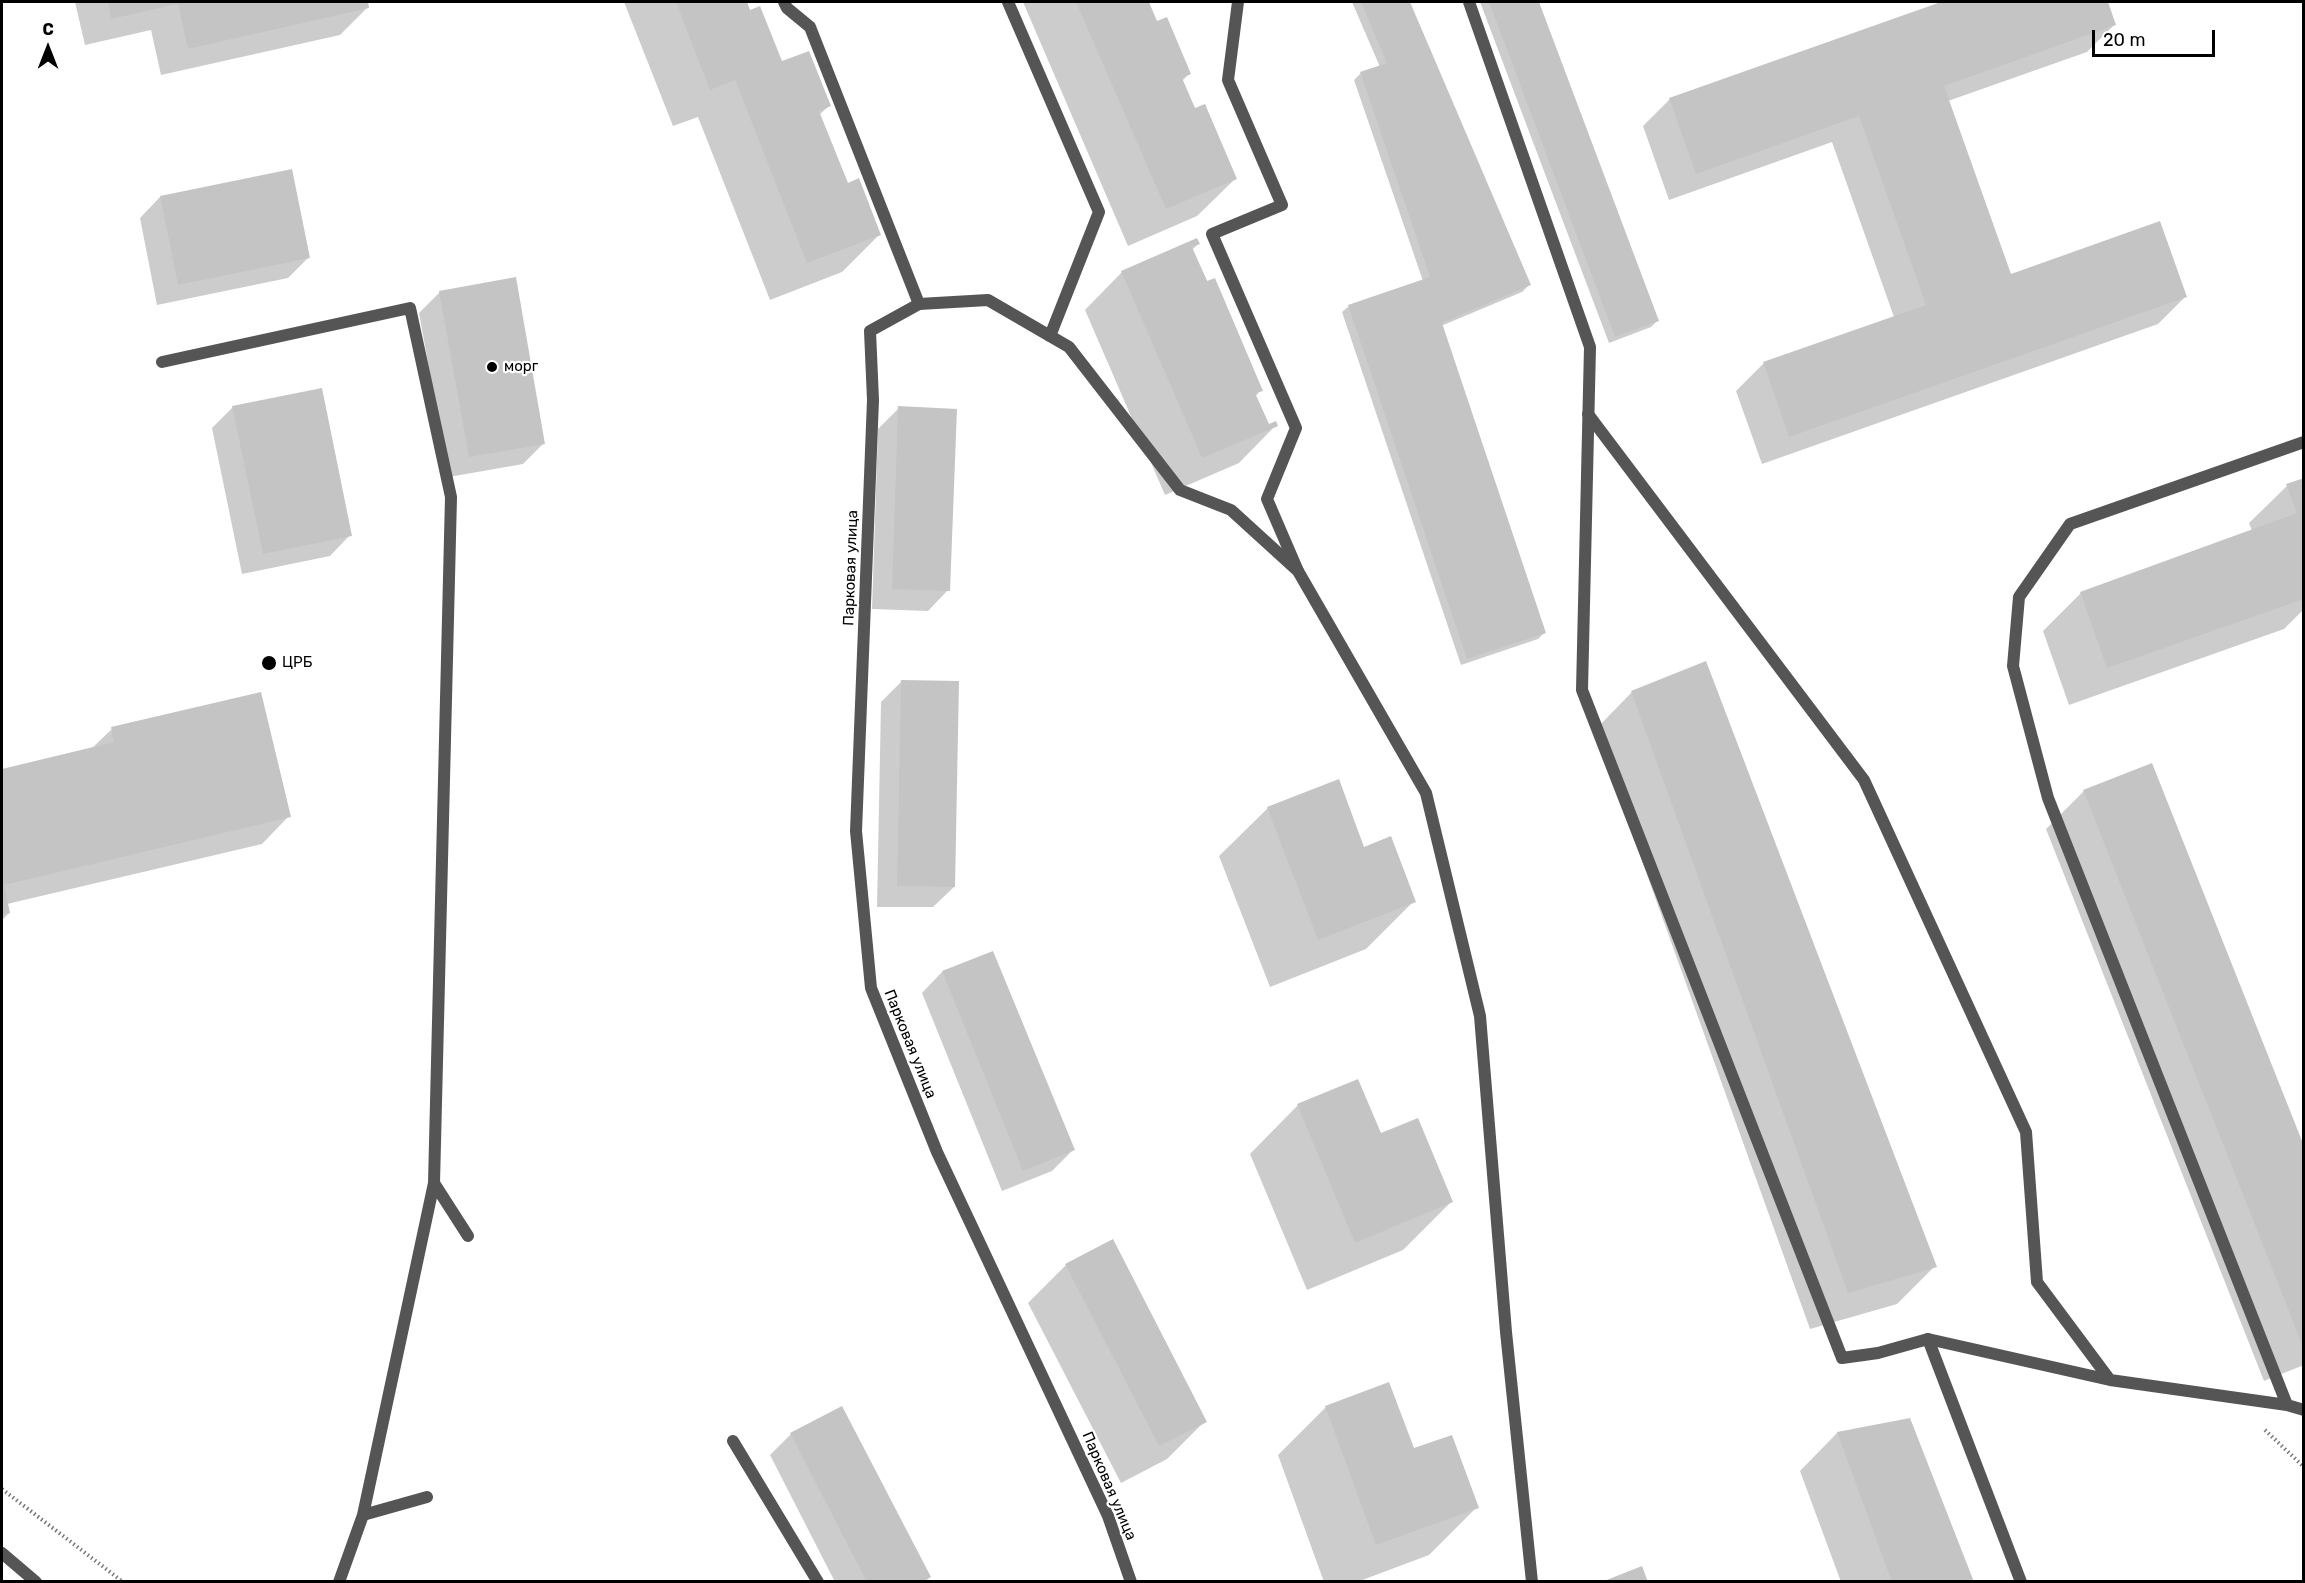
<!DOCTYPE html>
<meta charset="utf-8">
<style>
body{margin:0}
#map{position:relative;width:2305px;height:1583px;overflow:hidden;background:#fff;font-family:Rubik,sans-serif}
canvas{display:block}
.frame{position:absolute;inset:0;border:3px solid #000;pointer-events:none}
.north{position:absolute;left:18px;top:18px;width:60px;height:60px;-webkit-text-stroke:4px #fff;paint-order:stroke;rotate:0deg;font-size:16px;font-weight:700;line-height:24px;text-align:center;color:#000}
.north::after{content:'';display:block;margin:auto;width:21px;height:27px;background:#000;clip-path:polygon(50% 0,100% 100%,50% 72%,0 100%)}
.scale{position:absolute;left:2092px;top:30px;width:123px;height:27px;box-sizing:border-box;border:3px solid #000;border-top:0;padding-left:8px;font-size:18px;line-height:21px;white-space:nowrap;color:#000;-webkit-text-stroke:4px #fff;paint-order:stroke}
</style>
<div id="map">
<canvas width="2305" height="1583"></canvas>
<div class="frame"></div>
<div class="north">С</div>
<div class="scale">20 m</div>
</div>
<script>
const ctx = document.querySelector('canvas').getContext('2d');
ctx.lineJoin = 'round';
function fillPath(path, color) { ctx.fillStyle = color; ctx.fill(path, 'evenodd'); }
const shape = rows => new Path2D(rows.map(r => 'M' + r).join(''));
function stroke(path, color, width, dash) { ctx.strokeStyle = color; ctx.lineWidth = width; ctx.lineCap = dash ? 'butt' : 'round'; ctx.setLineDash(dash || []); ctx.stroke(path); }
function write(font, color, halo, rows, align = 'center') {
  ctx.font = font + ' Rubik,sans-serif'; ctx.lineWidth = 4.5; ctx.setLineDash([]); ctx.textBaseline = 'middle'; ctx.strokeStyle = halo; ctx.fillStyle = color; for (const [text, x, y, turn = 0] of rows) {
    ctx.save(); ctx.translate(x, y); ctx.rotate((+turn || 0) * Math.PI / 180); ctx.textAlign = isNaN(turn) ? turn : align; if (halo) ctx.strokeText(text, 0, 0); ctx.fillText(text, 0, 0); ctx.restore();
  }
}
fillPath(shape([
 [75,2,366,2,367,8,340,35,161,75,151,30,85,45],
 [624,2,745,2,781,63,829,106,819,115,847,185,879,235,842,272,770,300,698,117,673,126],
 [1023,2,1147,2,1156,24,1190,73,1182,81,1194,110,1235,179,1197,216,1128,246],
 [1352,2,1408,2,1529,285,1522,292,1441,326,1544,633,1538,639,1461,665,1342,312,1349,306,1423,281,1354,80,1361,73,1380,67],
 [1480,2,1537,2,1657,321,1651,327,1609,343],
 [1946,2,2106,2,2114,25,2087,52,1948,101,2010,276,2185,297,2158,324,1762,464,1736,391,1763,364,1894,317,1832,142,1669,200,1643,126,1670,99],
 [160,197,309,257,288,278,157,305,140,218],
 [1198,244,1192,250,1261,390,1255,397,1268,426,1276,425,1239,463,1165,495,1085,310,1122,272],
 [440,292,544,443,523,464,449,477,419,313],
 [233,407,350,535,330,556,242,574,212,428],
 [899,408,948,590,928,611,872,609,878,429],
 [2304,480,2304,609,2284,629,2069,705,2043,631,2081,593,2252,531,2249,523,2287,486],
 [902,681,954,887,933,907,877,907,881,702],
 [1632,692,1935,1266,1897,1304,1810,1329,1595,730],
 [112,729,289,816,262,844,7,904,9,913,2,920,2,770,91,749],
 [2084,791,2304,1150,2304,1365,2264,1381,2046,829],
 [1268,808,1364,848,1414,901,1366,949,1270,987,1219,856],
 [992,952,1073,1150,1052,1171,1002,1191,922,993,942,972],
 [1298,1105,1380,1135,1451,1202,1403,1250,1307,1290,1250,1154],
 [1066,1265,1205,1421,1167,1459,1121,1483,1028,1303],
 [1326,1407,1413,1450,1477,1507,1429,1555,1357,1582,1324,1582,1278,1455],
 [1909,1420,1972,1582,1841,1582,1800,1471,1837,1433],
 [791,1434,929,1577,925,1582,835,1582,770,1455]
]), '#0003');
fillPath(shape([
 [108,2,368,2,369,8,188,49,178,4,111,19],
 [676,2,747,2,750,10,760,6,782,61,809,51,831,106,819,111,848,183,859,178,881,235,807,263,735,80,710,90],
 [1076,2,1149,2,1157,21,1167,17,1191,74,1182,78,1195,108,1205,104,1237,179,1166,209],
 [1361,2,1410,2,1531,285,1442,323,1546,633,1467,659,1348,305,1430,277,1360,72,1387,63],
 [1489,2,1539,2,1659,321,1615,337],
 [1941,2,2108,2,2116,25,1944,86,2011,274,2160,221,2187,297,1789,437,1763,362,1926,305,1859,116,1696,174,1669,98],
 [292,169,310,258,178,285,160,196],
 [1197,238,1200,244,1192,247,1207,281,1215,278,1263,391,1255,393,1269,424,1276,421,1278,426,1202,458,1121,271],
 [516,277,545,444,469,457,439,291],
 [322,388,352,536,263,554,232,406],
 [898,406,957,409,950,591,892,589],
 [2304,478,2304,599,2107,668,2080,592,2297,513,2286,484],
 [1706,661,1937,1267,1848,1293,1631,691],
 [901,680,959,681,955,887,897,886],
 [261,692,291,817,4,885,10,913,2,915,2,769,114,742,111,727],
 [2152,763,2304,1146,2302,1344,2083,790],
 [1339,779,1364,847,1391,836,1416,902,1318,940,1267,807],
 [993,951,1075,1150,1023,1171,942,971],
 [1358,1079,1381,1133,1418,1118,1453,1202,1355,1243,1297,1104],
 [1113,1239,1207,1422,1159,1446,1065,1264],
 [1389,1382,1414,1448,1452,1435,1479,1508,1376,1545,1325,1406],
 [842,1406,931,1577,923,1582,867,1582,790,1433],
 [1910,1418,1974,1582,1892,1582,1837,1432],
 [1642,1566,1648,1582,1604,1582,1604,1581]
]), '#c4c4c4');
stroke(shape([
 [2265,1430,2304,1467],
 [2,1489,123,1582]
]), '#777', 4, [1.5, 3]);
stroke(shape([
 [784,2,787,8,810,27,919,304],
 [1008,2,1099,212,1050,336],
 [1238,2,1228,80,1282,205,1212,234,1296,428,1267,499,1298,571],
 [162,362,410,308,451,497,434,1183,363,1515,339,1582],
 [1588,414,1864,780,2026,1132,2037,1282,2110,1380],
 [434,1183,468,1236],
 [1928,1339,2110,1380,2287,1405,2304,1410],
 [2287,1405,2048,798,2013,666,2019,597,2070,524,2304,442],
 [733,1441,818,1582],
 [363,1515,427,1497]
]), '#555', 12);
stroke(shape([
 [1469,2,1590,347,1582,690,1842,1358,1878,1353,1928,1339,2021,1582],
 [1131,1582,1108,1516,937,1152,871,988,856,831,873,400,870,331,919,304,988,300,1069,347,1180,490,1231,510,1298,571,1426,793,1480,1016,1506,1332,1532,1582]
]), '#555', 12);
stroke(shape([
 [2,1553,36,1582]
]), '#555', 12);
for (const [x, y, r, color] of [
 [492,367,6,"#000"],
 [269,663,8,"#000"]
]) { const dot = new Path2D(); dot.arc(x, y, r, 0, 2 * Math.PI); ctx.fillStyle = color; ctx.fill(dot); stroke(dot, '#fff', 2); }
write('15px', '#000', '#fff', [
 ["морг",504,367],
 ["ЦРБ",282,663]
], 'left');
write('15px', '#000', '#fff', [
 ["Парковая улица",851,568,-88],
 ["Парковая улица",910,1044,68],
 ["Парковая улица",1109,1486,67]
]);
</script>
